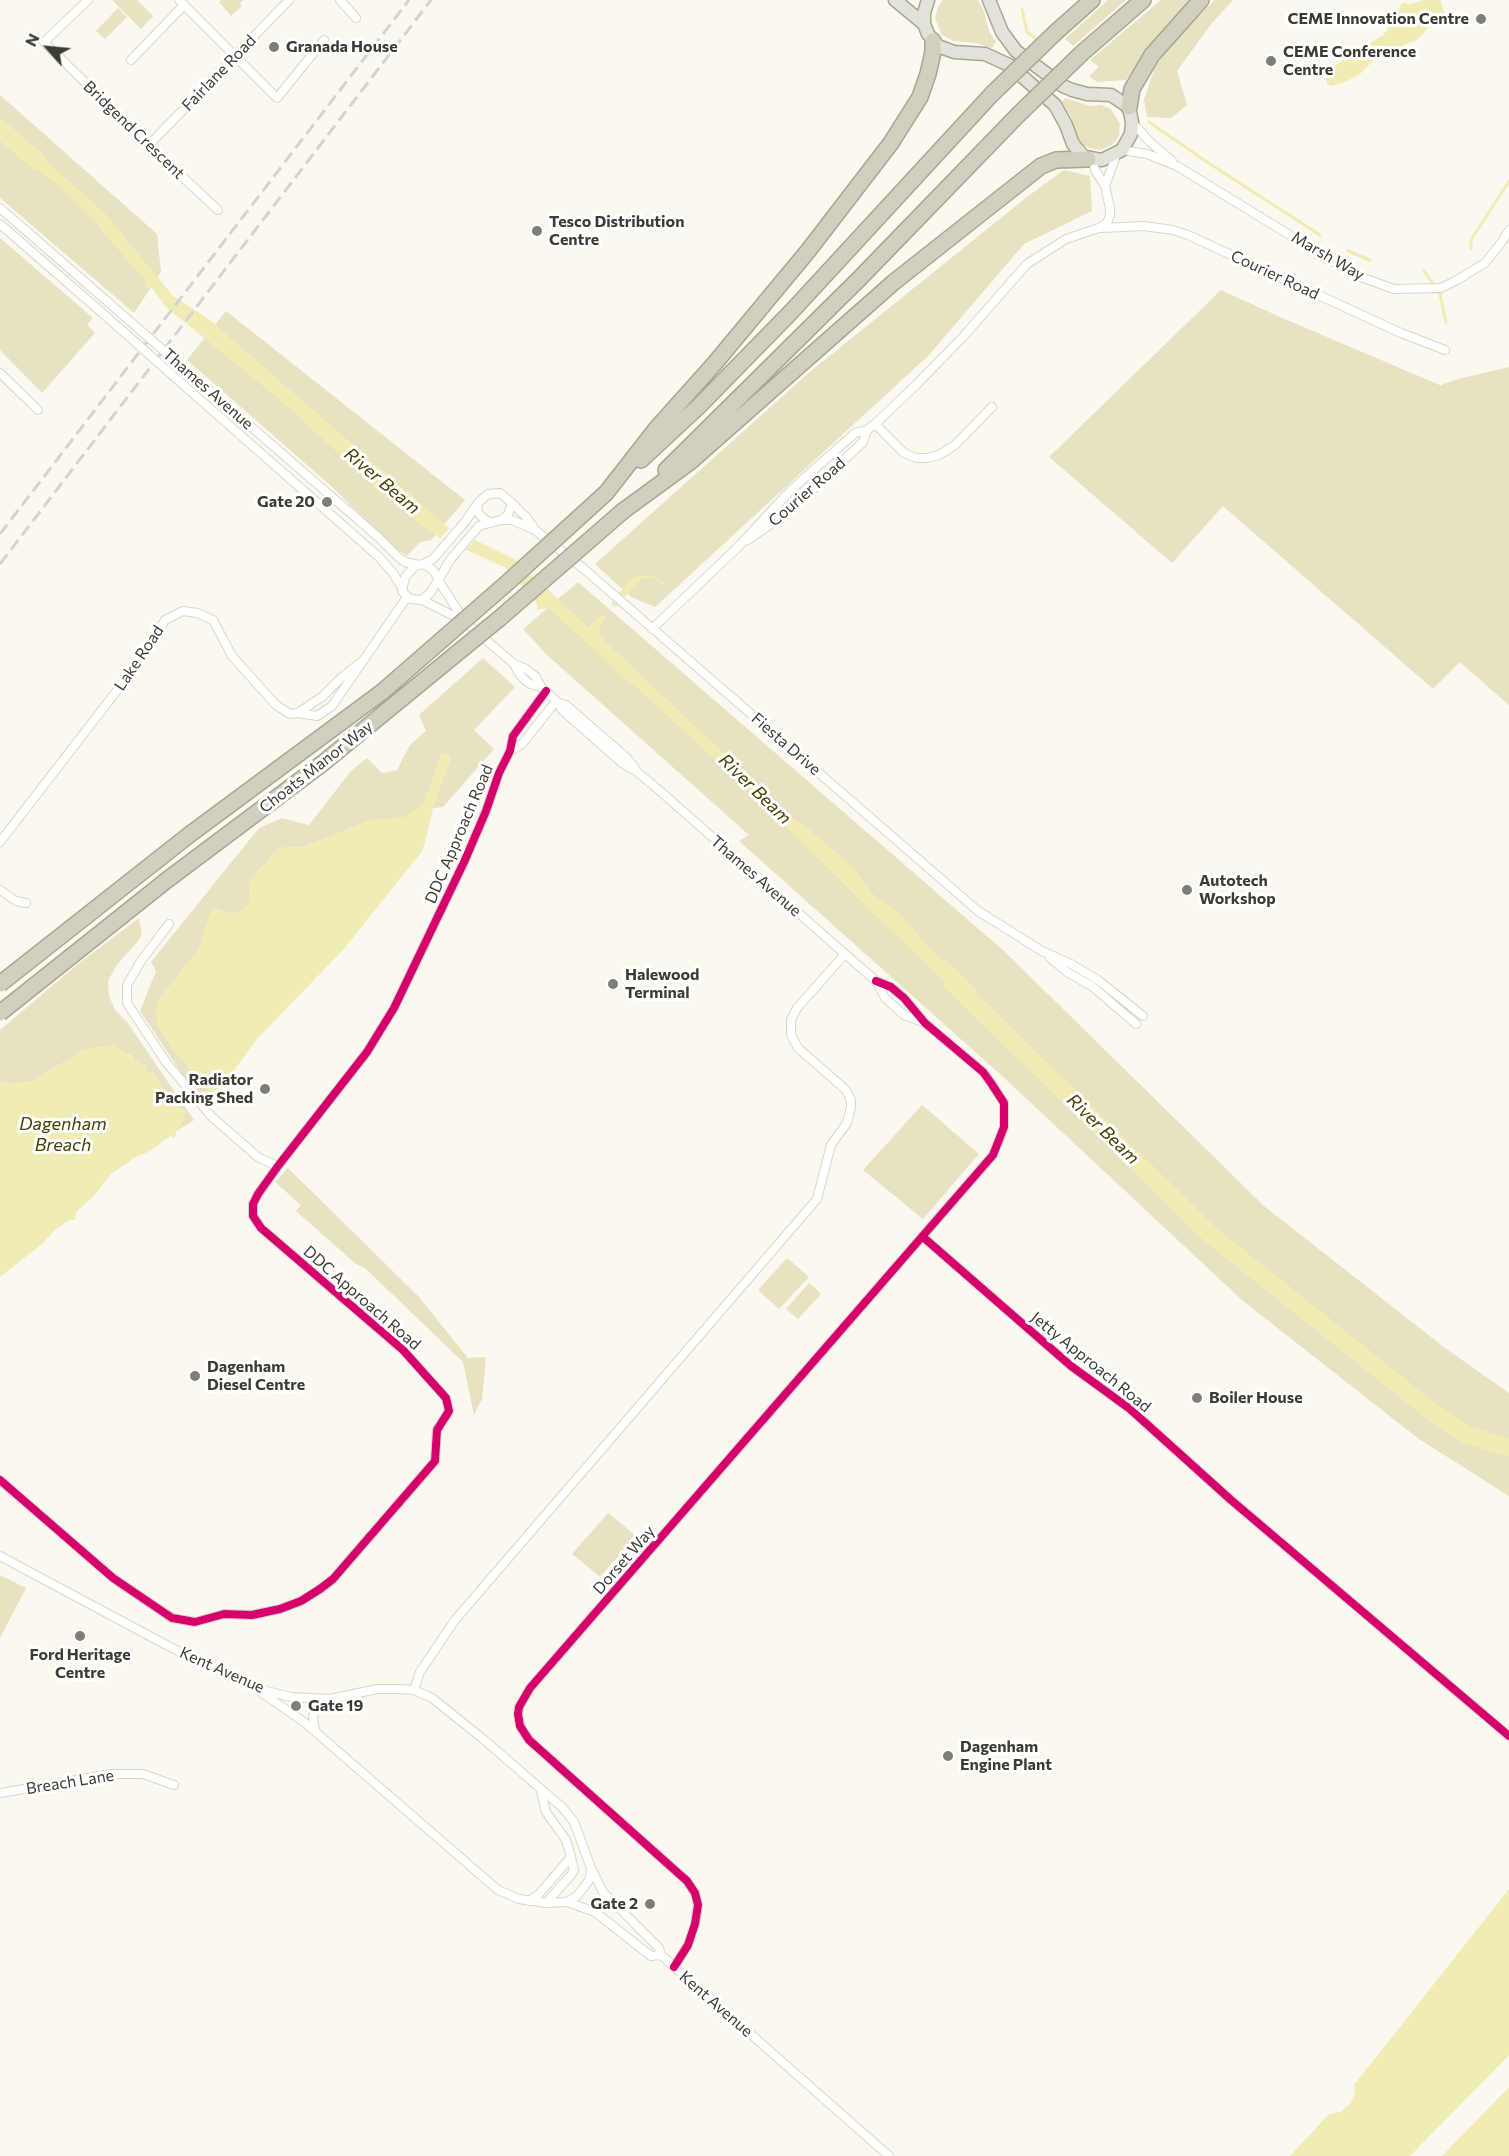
<!DOCTYPE html>
<style>
body{margin:0}
#map{position:relative;width:1509px;height:2156px;overflow:hidden;background:#faf8ef;font-family:Commissioner,sans-serif}
canvas{display:block}
.north{position:absolute;left:18px;top:18px;width:60px;height:60px;-webkit-text-stroke:4px #fff;paint-order:stroke;rotate:297deg;font-size:16px;font-weight:700;line-height:24px;text-align:center;color:#3c3c35}
.north::after{content:'';display:block;margin:auto;width:21px;height:27px;background:#3c3c35;clip-path:polygon(50% 0,100% 100%,50% 72%,0 100%)}
</style>
<div id="map">
<canvas width="1509" height="2156"></canvas>
<div class="north">N</div>
</div>
<script>
const ctx = document.querySelector('canvas').getContext('2d');
ctx.lineJoin = 'round';
function fillPath(path, color) { ctx.fillStyle = color; ctx.fill(path, 'evenodd'); }
const shape = rows => new Path2D(rows.map(r => 'M' + r).join(''));
function stroke(path, color, width, dash) { ctx.strokeStyle = color; ctx.lineWidth = width; ctx.lineCap = dash ? 'butt' : 'round'; ctx.setLineDash(dash || []); ctx.stroke(path); }
function write(font, color, halo, rows, align = 'center') {
  ctx.font = font + ' Commissioner,sans-serif'; ctx.lineWidth = 6; ctx.setLineDash([]); ctx.textBaseline = 'middle'; ctx.strokeStyle = halo; ctx.fillStyle = color; for (const [text, x, y, turn = 0] of rows) {
    ctx.save(); ctx.translate(x, y); ctx.rotate((+turn || 0) * Math.PI / 180); ctx.textAlign = isNaN(turn) ? turn : align; if (halo) ctx.strokeText(text, 0, 0); ctx.fillText(text, 0, 0); ctx.restore();
  }
}
fillPath(shape([
 [112,0,137,0,153,16,141,29],
 [222,0,243,0,240,4,242,6,231,16,219,2],
 [943,0,977,0,979,2,984,12,989,31,996,42,992,48,976,43,953,41,942,35,935,18,938,7],
 [1108,0,1126,0,1073,46,1065,39],
 [1161,0,1194,0,1145,53,1126,80,1097,82,1089,76,1099,67,1090,60],
 [1215,0,1233,0,1212,23,1177,71,1187,105,1171,118,1147,117,1144,100,1155,67,1176,38],
 [118,8,127,17,105,39,96,31],
 [0,95,157,234,161,272,134,313,0,198],
 [1065,98,1090,106,1101,105,1111,109,1120,124,1119,136,1116,141,1111,145,1101,150,1089,148,1083,145,1076,136,1072,119,1062,102],
 [1064,170,1090,176,1092,211,1024,244,929,355,655,607,631,597,595,564,812,370,1027,197],
 [0,238,93,318,87,325,95,333,42,393,0,350],
 [1221,290,1280,317,1442,386,1443,384,1458,379,1509,367,1509,705,1460,662,1433,689,1223,506,1172,563,1049,457],
 [226,311,465,500,431,540,420,542,407,556,390,544,330,485,187,360],
 [578,582,1004,951,1264,1206,1445,1348,1509,1393,1509,1496,1419,1439,1243,1301,1001,1075,739,841,749,835,547,655,523,629],
 [483,658,515,687,474,730,494,749,443,807,433,808,451,756,442,753,424,803,404,818,371,820,303,847,279,848,250,880,249,902,247,906,242,911,230,914,215,908,199,949,158,1001,157,1024,162,1032,173,1049,210,1093,206,1110,140,1011,156,971,151,962,259,828,282,818,309,825,351,771,367,758,382,773,397,770,410,745,426,731,419,715],
 [139,918,142,934,138,941,116,966,108,981,109,996,115,1010,127,1022,194,1120,175,1132,169,1097,153,1073,151,1075,144,1067,146,1065,139,1063,130,1055,113,1046,84,1050,32,1081,13,1084,0,1082,0,1030,78,964],
 [922,1105,979,1154,923,1219,863,1170],
 [288,1168,418,1296,468,1358,486,1357,482,1399,474,1415,463,1362,365,1268,356,1264,296,1211,301,1205,275,1182],
 [787,1258,809,1277,779,1309,758,1290],
 [809,1283,821,1294,798,1319,786,1309],
 [608,1513,636,1536,600,1577,572,1554],
 [0,1575,26,1588,0,1638]
]), '#e6e2c2');
fillPath(shape([
 [1424,0,1440,0,1447,20,1429,27,1418,39,1377,57,1359,75,1342,83,1331,86,1327,84,1326,78,1328,73,1337,64,1383,35,1393,22,1402,3,1410,4],
 [23,140,104,212,173,296,210,320,449,528,515,559,588,627,603,614,606,617,599,627,600,636,793,819,805,826,841,856,854,869,872,893,903,917,936,955,952,965,977,991,965,1003,746,788,627,679,624,679,595,650,548,608,537,610,537,604,506,568,440,538,422,526,362,475,282,402,165,306,152,288,145,287,146,282,92,219,58,185,22,158,16,151],
 [639,575,654,576,665,583,663,585,653,578,643,578,615,607,611,604,629,581],
 [442,753,451,756,433,808,423,850,342,951,257,1039,221,1088,210,1093,173,1049,162,1032,157,1024,156,1010,158,1001,199,949,210,914,215,908,230,914,242,911,247,906,249,902,250,880,279,848,303,847,371,820,404,817,424,803],
 [113,1046,123,1050,139,1063,147,1065,144,1067,151,1074,153,1072,169,1097,186,1112,181,1128,175,1132,176,1135,174,1138,170,1136,150,1151,134,1158,111,1174,93,1197,76,1212,75,1220,69,1220,55,1230,43,1243,0,1277,0,1082,13,1084,32,1081,84,1050,96,1047],
 [1509,1889,1509,2156,1290,2156,1329,2114,1340,2112,1350,2104,1355,2093,1354,2085]
]), '#f1ebb4');
fillPath(shape([
 [451,526,478,537,465,551,438,541],
 [1509,2055,1509,2087,1442,2156,1410,2156]
]), '#faf8ef');
stroke(shape([
 [1022,9,1027,32,1040,42],
 [1149,122,1207,162,1320,235],
 [1471,249,1471,240,1509,181],
 [1348,251,1370,260],
 [1424,271,1440,294,1446,323]
]), '#f1ebb4', 3);
stroke(shape([
 [0,129,37,161],
 [952,982,1211,1235,1440,1418,1468,1435,1509,1448]
]), '#f1ebb4', 18);
const street = shape([
 [88,0,44,42,159,155,218,210],
 [179,0,277,98,324,40],
 [340,0,356,18],
 [131,60,184,5],
 [1132,122,1150,142,1172,161],
 [149,145,289,0],
 [1122,150,1147,154,1177,166,1355,275,1394,289,1441,288,1457,280,1485,263,1501,243,1509,230],
 [1105,186,1117,153],
 [0,208,116,309],
 [0,224,108,318],
 [1101,228,1144,226,1173,230,1188,235,1401,333,1445,350],
 [0,373,38,410],
 [196,379,377,536,397,556,405,562,419,565],
 [188,389,379,557,393,573,402,588],
 [875,424,904,453,916,458,927,458,939,455,955,445,992,407],
 [512,503,527,518,534,528],
 [501,520,512,520,535,530,584,569,978,911,1042,951,1071,964,1098,980,1143,1016],
 [748,540,785,514,808,494,863,442,867,430],
 [423,564,432,569,439,579,430,593,422,600,410,599,402,591,405,577,415,566,423,564],
 [423,564,433,559,465,522,478,503],
 [439,579,450,560,479,526,501,520,508,515,512,503,500,493,488,494,479,502,477,510,480,515,484,519,490,522],
 [438,580,464,620],
 [422,600,464,621,514,664,526,669,536,677,541,687,557,702,562,710,622,763,636,771,660,791,845,954,876,981,885,998,893,1005,904,1015,923,1022],
 [652,629,739,546,790,491,855,433,867,430,875,424,916,385,962,338,1027,264,1066,239,1099,228,1107,223,1110,215,1110,208,1105,186,1095,170,1093,160],
 [514,664,520,675,525,680,530,684,541,687],
 [557,702,566,705,627,758,635,768],
 [298,713,323,696,342,677,360,663],
 [510,751,522,744,556,701],
 [0,842,149,649,165,620,183,611,197,613,213,620,232,656,276,705,290,714,298,713,317,716,332,706,407,597],
 [0,890,16,901,26,903],
 [169,924,141,961,127,985,127,1003,166,1062,212,1117,259,1158,278,1166],
 [1050,958,1067,972,1093,987,1136,1024],
 [923,1237,1071,1366,1130,1409,1231,1500,1509,1736],
 [0,1480,113,1578,172,1618,195,1622,224,1614,252,1615,280,1609,301,1601,320,1589,333,1579,435,1461,437,1430,449,1411,446,1398,403,1350,261,1228,253,1216,253,1204,258,1194,278,1166,367,1052,394,1008,465,860,486,811,499,773,510,751,513,736,546,691],
 [0,1556,172,1648,255,1688,291,1697,330,1699,377,1689,398,1689,414,1690,432,1698,482,1738,563,1808,574,1822,591,1868,603,1892,659,1948,661,1955,889,2156],
 [414,1690,420,1672,455,1620,817,1199,831,1145,847,1123,851,1107,851,1100,846,1090,798,1048,791,1035,791,1020,797,1008,845,954],
 [259,1691,304,1722,498,1890,519,1899,546,1903,567,1902,595,1912,651,1956,661,1955],
 [315,1730,313,1717,315,1710,321,1704,329,1699],
 [0,1793,111,1774,143,1774,174,1785],
 [529,1901,539,1894,571,1857,566,1840,546,1812,541,1791],
 [567,1902,577,1896,590,1879,591,1869],
 [546,1903,571,1875,574,1870,571,1857],
 [674,1967,688,1945,695,1924,698,1905,695,1893,687,1881,529,1740,520,1726,518,1714,519,1707,530,1688,993,1155,1004,1127,1004,1103,991,1083,983,1072,925,1023,904,998,891,987,876,981]
]);
const primary = shape([
 [895,0,924,24],
 [928,0,924,13,924,24,928,34,938,46,954,52,985,54,1009,65,1055,105,1066,125,1073,144,1084,157,1102,160,1122,150,1131,134,1132,122,1129,107,1111,95,1087,94,1072,90,1063,86,1016,51,1002,32,989,0]
]);
const highway = shape([
 [1056,32,1092,0],
 [1082,53,1143,0],
 [1129,107,1132,89,1152,55,1201,0],
 [641,460,699,406,791,312,992,94],
 [666,470,860,278,1018,115],
 [606,493,656,429,715,363,808,251,891,143,920,97,928,74,933,52,933,41],
 [623,511,690,462,894,282,1041,166,1056,160,1088,159]
]);
stroke(street, '#d7d6ce', 10);
stroke(primary, '#a8a692', 15);
stroke(highway, '#a8a692', 18);
stroke(street, '#fefefd', 8);
stroke(primary, '#e3e2d8', 12);
stroke(highway, '#d1cfbf', 15);
stroke(shape([
 [0,534,409,0],
 [0,564,431,0]
]), '#d3d3d0', 3, [12, 6]);
const streetBridge = shape([
 [116,309,196,379],
 [108,318,188,389]
]);
const highwayBridge = shape([
 [992,94,1056,32],
 [1018,115,1082,53],
 [0,984,189,835,382,692,507,583,606,493],
 [0,1013,167,880,323,763,500,618,623,511]
]);
stroke(streetBridge, '#d7d6ce', 10, []);
stroke(highwayBridge, '#a8a692', 18, []);
stroke(streetBridge, '#fefefd', 8);
stroke(highwayBridge, '#d1cfbf', 15);
stroke(shape([
 [923,1237,1071,1366,1130,1409,1231,1500,1509,1736],
 [0,1480,113,1578,172,1618,195,1622,224,1614,252,1615,280,1609,301,1601,320,1589,333,1579,435,1461,437,1430,449,1411,446,1398,403,1350,261,1228,253,1216,253,1204,258,1194,278,1166,367,1052,394,1008,465,860,486,811,499,773,510,751,513,736,546,691],
 [674,1967,688,1945,695,1924,698,1905,695,1893,687,1881,529,1740,520,1726,518,1714,519,1707,530,1688,993,1155,1004,1127,1004,1103,991,1083,983,1072,925,1023,904,998,891,987,876,981]
]), '#d6006c', 8);
for (const [x, y, r, color] of [
 [1481,19,6,"#7e7e76"],
 [274,47,6,"#7e7e76"],
 [1271,61,6,"#7e7e76"],
 [537,231,6,"#7e7e76"],
 [327,502,6,"#7e7e76"],
 [1187,890,6,"#7e7e76"],
 [613,984,6,"#7e7e76"],
 [265,1089,6,"#7e7e76"],
 [195,1376,6,"#7e7e76"],
 [1197,1398,6,"#7e7e76"],
 [80,1636,6,"#7e7e76"],
 [296,1706,6,"#7e7e76"],
 [948,1756,6,"#7e7e76"],
 [650,1904,6,"#7e7e76"]
]) { const dot = new Path2D(); dot.arc(x, y, r, 0, 2 * Math.PI); ctx.fillStyle = color; ctx.fill(dot); stroke(dot, '#fff', 2); }
write('bold 16px', '#3c3c35', '#fff', [
 ["CEME Innovation Centre",1469,19,"right"],
 ["Granada House",286,47],
 ["CEME Conference",1283,52],
 ["Centre",1283,70],
 ["Tesco Distribution",549,222],
 ["Centre",549,240],
 ["Gate 20",315,502,"right"],
 ["Autotech",1199,881],
 ["Workshop",1199,899],
 ["Halewood",625,975],
 ["Terminal",625,993],
 ["Radiator",253,1080,"right"],
 ["Packing Shed",253,1098,"right"],
 ["Dagenham",207,1367],
 ["Diesel Centre",207,1385],
 ["Boiler House",1209,1398],
 ["Ford Heritage",80,1655,"center"],
 ["Centre",80,1673,"center"],
 ["Gate 19",308,1706],
 ["Dagenham",960,1747],
 ["Engine Plant",960,1765],
 ["Gate 2",638,1904,"right"]
], 'left');
write('16px', '#3c3c35', '#fff', [
 ["Fairlane Road",219,73,-46],
 ["Bridgend Crescent",134,130,44],
 ["Marsh Way",1328,256,30],
 ["Courier Road",1275,275,25],
 ["Thames Avenue",208,389,41],
 ["Courier Road",807,492,-41],
 ["Lake Road",139,658,-56],
 ["Fiesta Drive",786,744,41],
 ["Choats Manor Way",316,767,-38],
 ["DDC Approach Road",459,834,-67],
 ["Thames Avenue",756,876,41],
 ["DDC Approach Road",362,1298,41],
 ["Jetty Approach Road",1091,1362,39],
 ["Dorset Way",624,1560,-49],
 ["Kent Avenue",222,1670,24],
 ["Breach Lane",70,1782,-9],
 ["Kent Avenue",716,2004,41]
]);
write('italic 18px', '#484205', '#fff', [
 ["River Beam",382,481,40],
 ["River Beam",755,789,44],
 ["Dagenham",63,1124],
 ["Breach",63,1145],
 ["River Beam",1103,1129,44]
]);
</script>
